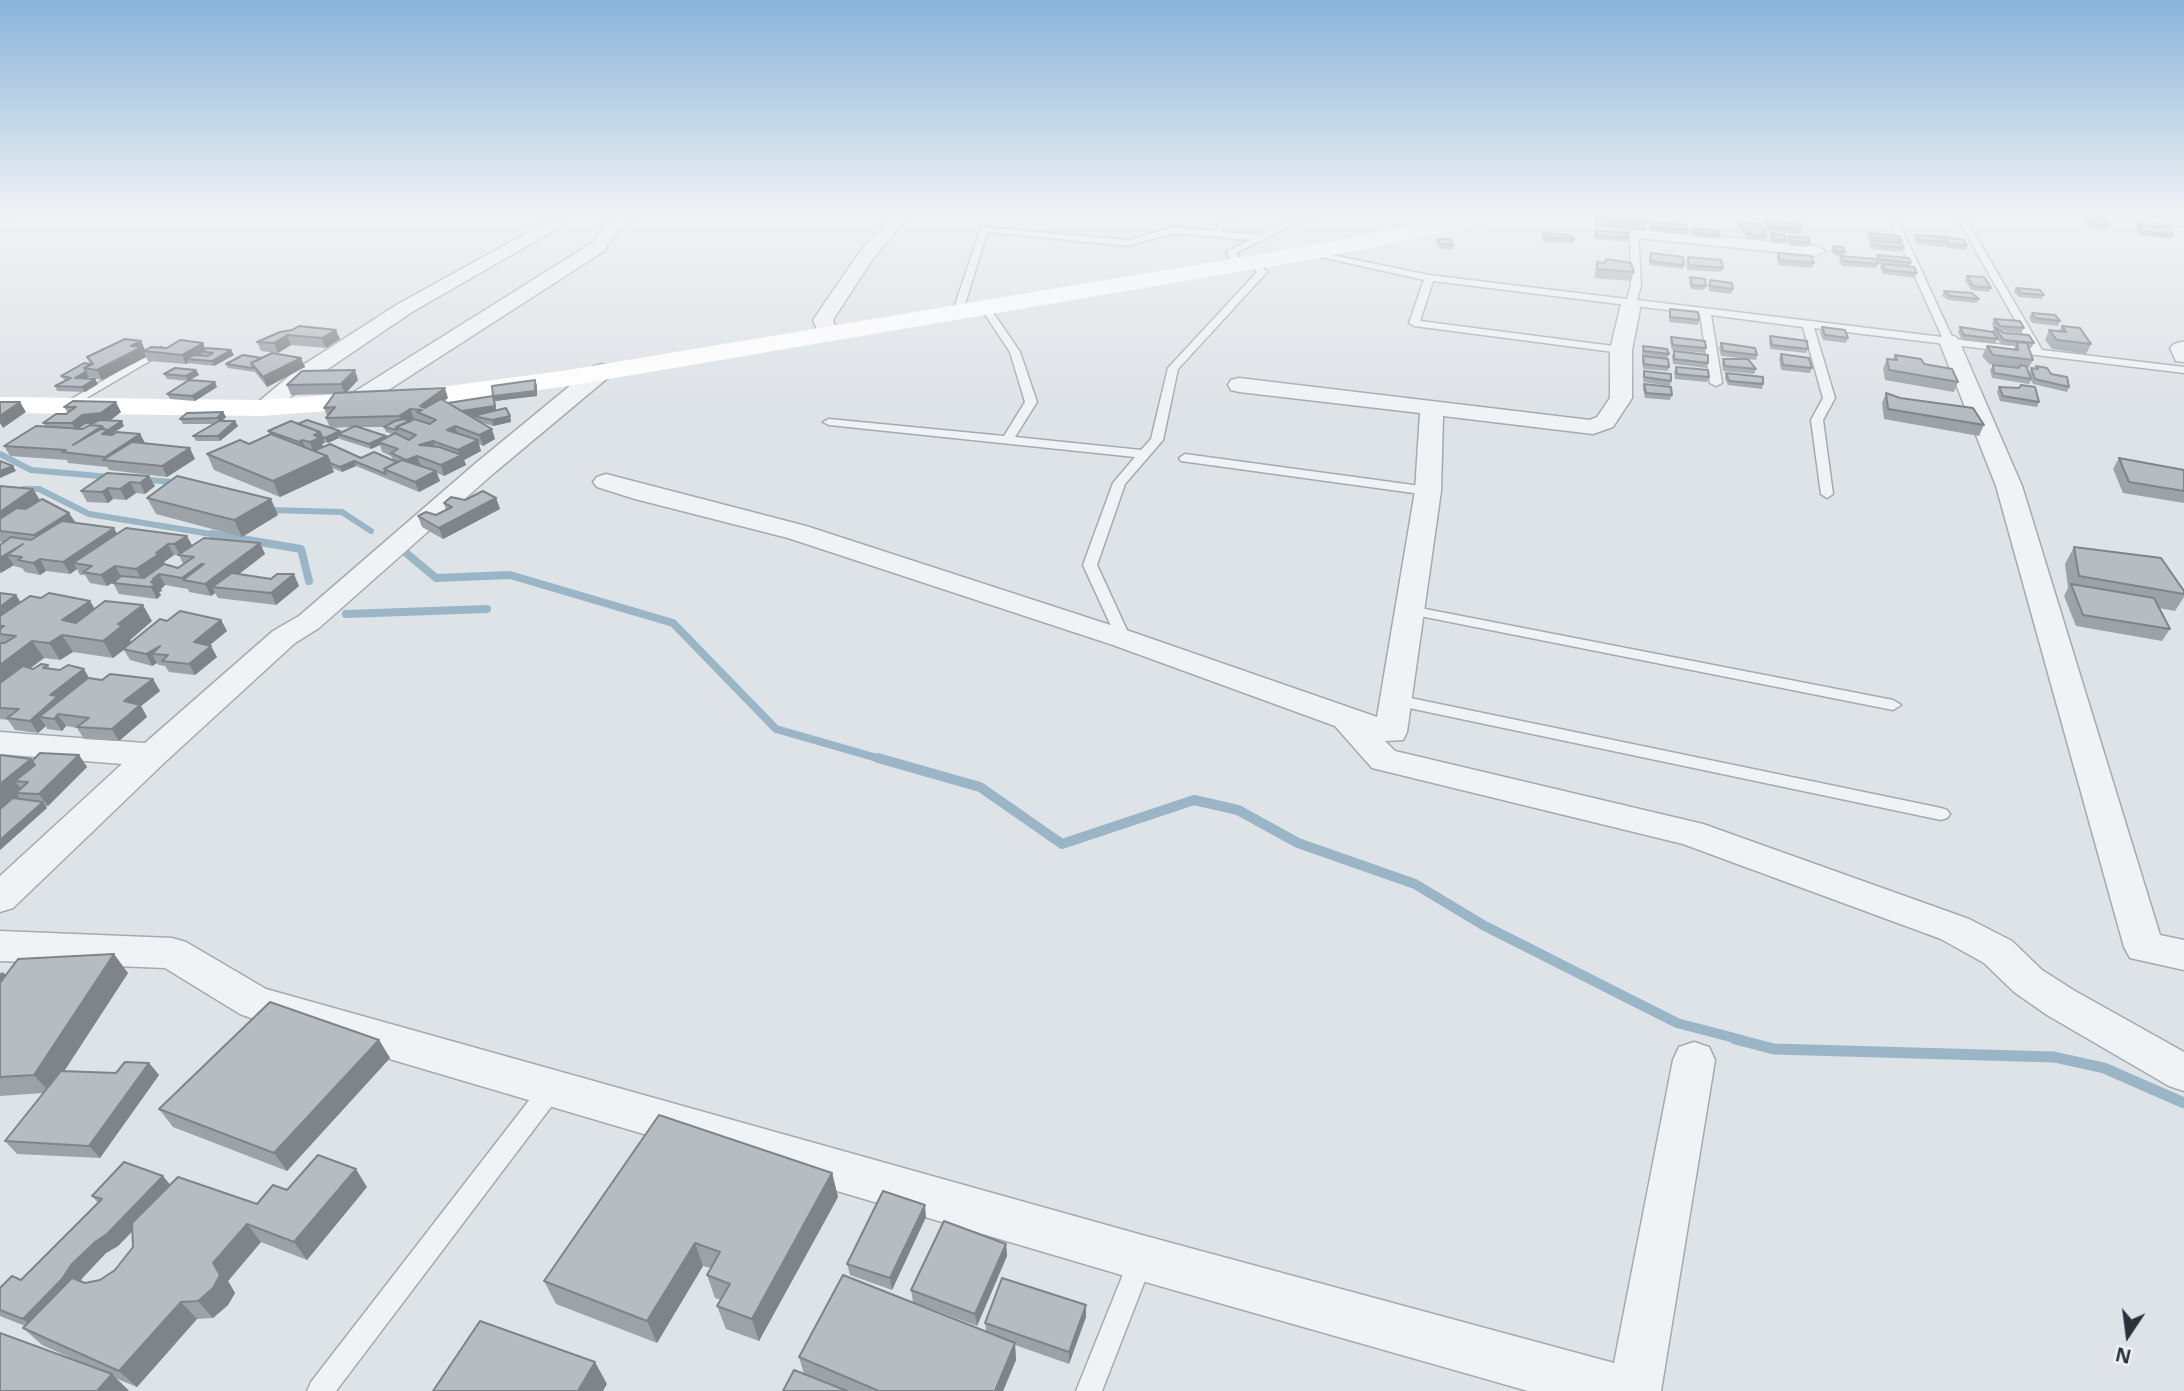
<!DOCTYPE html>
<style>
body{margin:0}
#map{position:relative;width:2184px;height:1391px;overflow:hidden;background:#dee3e7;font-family:"Open Sans",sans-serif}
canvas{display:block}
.north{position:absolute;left:2093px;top:1300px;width:70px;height:70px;-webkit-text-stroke:5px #edf1f5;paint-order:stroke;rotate:193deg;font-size:19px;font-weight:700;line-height:28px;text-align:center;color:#28323d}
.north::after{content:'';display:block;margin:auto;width:24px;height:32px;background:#28323d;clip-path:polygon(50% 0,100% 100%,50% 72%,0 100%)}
</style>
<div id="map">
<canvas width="2184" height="1391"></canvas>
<div class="north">N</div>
</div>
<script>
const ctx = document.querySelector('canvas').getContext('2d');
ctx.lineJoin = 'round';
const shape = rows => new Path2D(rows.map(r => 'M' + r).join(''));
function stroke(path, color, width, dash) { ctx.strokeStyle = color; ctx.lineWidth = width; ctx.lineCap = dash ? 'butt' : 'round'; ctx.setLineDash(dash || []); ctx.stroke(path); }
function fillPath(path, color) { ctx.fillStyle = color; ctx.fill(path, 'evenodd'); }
stroke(shape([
 [0,454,31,470,110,477],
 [141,479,180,483],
 [23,489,39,489,89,514,223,536],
 [268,510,342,512,371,531]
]), '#9ab5c6', 6);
stroke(shape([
 [212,534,301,549,309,581],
 [405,552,436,578,510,575,673,623,776,729,884,760],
 [346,614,487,609]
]), '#9ab5c6', 8);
stroke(shape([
 [878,758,980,787,1062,844,1194,800,1238,810,1298,843,1415,884,1483,925,1677,1023,1742,1040]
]), '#9ab5c6', 10);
stroke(shape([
 [1735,1039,1774,1049,2054,1057,2104,1068,2184,1103]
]), '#9ab5c6', 11);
const service = shape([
 [8,214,20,214,0,223,0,217,8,214],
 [1227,214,1236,214,1222,232,1260,235,1305,214,1316,214,1236,253,1243,265,1238,268,1235,267,1226,252,1250,240,1173,233,1129,246,987,232,963,311,958,314,953,311,981,227,1129,240,1173,227,1214,231,1227,214],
 [1887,214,1895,214,1953,339,2031,348,1955,214,1963,214,2042,350,2184,367,2184,373,1814,328,1835,398,1823,420,1833,494,1827,498,1821,494,1811,420,1823,398,1803,327,1711,315,1722,383,1716,386,1710,383,1700,314,1433,281,1420,321,1621,347,1626,350,1621,353,1414,326,1409,323,1424,280,1303,253,1308,250,1429,275,1627,299,1631,285,1630,233,1634,230,1638,233,1641,285,1637,300,1942,337,1887,214],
 [2100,214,2129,214,2184,220,2184,226,2100,214],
 [1250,260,1256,260,1267,272,1178,369,1163,440,1125,484,1097,565,1131,639,1129,642,1119,642,1117,639,1083,565,1113,483,1135,457,829,425,823,422,829,419,1004,436,1025,402,1010,352,980,307,985,304,988,305,1020,352,1037,402,1015,437,1141,450,1151,439,1168,368,1257,272,1248,262,1250,260],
 [161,347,166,350,165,352,71,407,61,405,161,347],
 [1185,454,1428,487,1434,491,1428,495,1181,461,1179,458,1185,454],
 [1410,606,1893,700,1901,705,1893,710,1405,613,1403,610,1410,606],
 [1396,695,1941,808,1947,810,1950,814,1947,818,1941,820,1390,704,1388,700,1390,696,1396,695],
 [552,1079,560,1081,563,1088,560,1095,336,1391,307,1391,311,1382,544,1081,552,1079],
 [1141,1248,1150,1252,1153,1260,1102,1391,1076,1391,1132,1252,1141,1248]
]);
const minor = shape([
 [619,214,638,214,616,234,604,251,362,407,346,407,343,402,346,397,592,243,604,226,619,214],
 [893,214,910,214,872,260,833,320,837,333,834,337,820,337,813,320,859,253,893,214],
 [554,218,563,223,560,227,412,312,316,377,270,413,254,413,251,408,300,367,398,304,554,218],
 [1634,228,1816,246,1825,251,1816,256,1628,237,1625,233,1634,228],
 [1631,298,1641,304,1632,350,1632,398,1613,427,1593,434,1443,416,1441,491,1407,732,1403,740,1385,741,1395,751,1703,824,1969,919,2012,941,2042,970,2075,991,2184,1052,2184,1091,2169,1086,2047,1015,2014,992,1984,963,1941,939,1683,844,1372,768,1335,726,1113,645,788,538,635,499,597,487,593,482,597,477,606,474,806,526,1135,633,1377,717,1415,491,1420,413,1239,392,1231,390,1228,385,1231,380,1239,378,1590,420,1597,417,1610,398,1610,350,1621,304,1631,298],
 [1949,335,1956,337,1959,341,2022,486,2160,935,2184,940,2184,970,2130,958,2124,947,1996,486,1939,341,1942,337,1949,335],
 [2181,342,2184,342,2184,362,2176,361,2170,348,2174,344,2181,342],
 [602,364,610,366,613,371,610,376,494,473,319,628,295,643,164,763,13,908,0,912,0,876,122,764,0,754,0,732,145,743,273,631,299,616,476,463,594,366,602,364],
 [0,931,172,938,186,942,266,989,1142,1235,1614,1363,1673,1060,1679,1047,1694,1042,1709,1047,1715,1060,1661,1391,1528,1391,1142,1281,254,1019,240,1014,165,968,0,961,0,931]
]);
stroke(service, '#a4aab1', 3);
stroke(minor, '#a4aab1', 3);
fillPath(service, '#f0f3f5');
fillPath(minor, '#f0f3f5');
fillPath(shape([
 [1474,214,1517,214,1514,218,1507,220,1308,260,568,386,449,402,262,416,0,413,0,397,262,400,449,386,568,370,1308,246,1474,214]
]), '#fff');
fillPath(shape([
 [2081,214,2091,214,2092,217,2110,225,2108,230,2087,227,2080,217],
 [2148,214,2184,214,2184,222,2180,218,2178,221,2150,217],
 [1595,217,1647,222,1645,231,1593,226],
 [1766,220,1802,229,1801,234,1765,231,1764,224],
 [1739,223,1767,236,1766,240,1749,239,1737,227],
 [2138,223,2157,227,2157,226,2173,235,2170,239,2139,235,2136,227],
 [1650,227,1688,230,1687,235,1649,231],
 [1692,228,1720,235,1719,239,1692,236,1691,232],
 [1595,230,1629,233,1627,242,1595,239,1594,234],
 [1543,233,1574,239,1573,243,1543,242,1542,238],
 [1771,233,1786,240,1785,244,1772,243,1770,238],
 [1869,233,1902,240,1901,243,1904,248,1902,252,1873,249,1869,245,1871,242,1867,238],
 [1916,235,1943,238,1944,237,1967,246,1965,250,1947,248,1945,245,1944,247,1918,244,1914,239],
 [1789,236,1810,243,1808,247,1790,246,1787,240],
 [1437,239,1454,245,1453,249,1441,249,1436,243],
 [1833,246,1845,252,1844,256,1834,255,1831,251],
 [1651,253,1684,265,1683,269,1649,265],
 [1778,253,1814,263,1812,268,1778,265,1777,257],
 [1877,255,1911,263,1910,267,1917,273,1915,278,1883,274,1880,268,1881,264,1878,264,1876,268,1842,266,1839,261,1841,256,1875,259],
 [1688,257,1723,268,1721,272,1687,270,1686,261],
 [1597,262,1605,263,1634,272,1631,281,1594,278],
 [1967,276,1991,288,1989,292,1971,290,1965,280],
 [1690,277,1706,286,1704,290,1691,289,1689,282],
 [1710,280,1733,289,1731,294,1709,291,1708,285],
 [2016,288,2044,295,2042,299,2019,297,2014,292],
 [1944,291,1979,299,1977,303,1948,300,1942,296],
 [1670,309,1699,320,1698,325,1669,322,1669,314],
 [2032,313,2060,321,2058,326,2032,323,2029,317],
 [1994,319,2024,328,2021,333,2000,331,2034,343,2031,348,2028,347,2033,360,2028,369,2029,373,2031,368,2035,369,2036,366,2051,374,2069,387,2067,392,2033,384,2031,380,2029,384,1992,378,1990,370,1993,365,1989,364,1982,356,1987,346,2014,349,2015,346,2002,345,1997,339,1995,344,1962,340,1958,332,1960,327,1992,332,1994,327,1996,328,1992,324],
 [2062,326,2091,344,2086,354,2052,349,2045,340,2049,330,2059,331],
 [1822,327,1848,338,1846,343,1823,340,1820,332],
 [280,332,340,339,326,348,291,345,278,353,261,351,257,342],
 [1770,336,1808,349,1806,353,1770,349,1769,341],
 [1671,337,1706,348,1705,353,1672,350,1670,342],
 [141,341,145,350,167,348,205,349,234,355,214,366,188,363,186,364,148,361,146,357,102,380,89,377,86,379,95,379,98,384,85,392,57,391,55,386,65,381,61,376,91,365,87,357],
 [1721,343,1757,355,1756,360,1721,356,1719,348],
 [1643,346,1669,354,1667,359,1669,367,1668,371,1643,369,1642,361,1643,356,1642,356,1642,351],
 [1674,351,1708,363,1707,368,1673,364,1672,356],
 [1781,354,1812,368,1810,373,1781,370,1779,359],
 [1895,355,1924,364,1958,382,1954,392,1885,380,1883,368,1887,359,1893,360],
 [262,358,301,358,305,367,267,387,255,372,228,368,226,364],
 [1723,359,1756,369,1754,374,1723,371,1722,364],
 [1676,367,1709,377,1707,382,1675,379,1674,372],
 [196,370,199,375,190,380,217,387,195,401,170,399,167,394,188,381,167,379,164,374],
 [1644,371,1671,381,1670,386,1643,382],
 [1726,373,1763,384,1762,389,1728,385,1725,378],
 [358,380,346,393,448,398,444,401,448,403,493,396,537,385,537,396,495,401,496,411,510,416,511,422,493,426,480,422,495,439,483,446,479,444,481,451,464,460,466,465,444,476,437,473,440,481,419,492,356,466,342,472,332,468,334,472,280,497,214,470,207,454,249,444,270,435,268,431,298,424,330,428,326,418,327,416,324,408,334,394,291,395,287,385],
 [351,427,341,432,340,431,331,428],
 [359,427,384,427,386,432,393,434,386,437,386,436],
 [339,438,340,439,371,449,380,445,382,452,391,456,393,460,361,458,324,447,322,444,324,442,328,443],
 [1644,384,1672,395,1670,400,1645,398,1643,389],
 [1999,387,2039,402,2037,407,2000,401,1997,392],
 [1886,393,1900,398,1984,425,1979,436,1884,419,1882,403],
 [73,401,121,412,110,420,124,426,111,435,140,434,145,443,195,459,167,477,109,470,107,467,68,463,67,460,10,456,4,446,46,427,43,423,68,413,64,407],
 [223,412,226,417,222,421,235,421,238,426,220,441,196,441,193,436,215,424,183,424,180,419],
 [2119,458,2184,470,2184,503,2123,493,2113,469],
 [107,473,155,486,145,494,136,493,126,500,113,499,108,503,87,502,81,491],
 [0,486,40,500,69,513,75,523,117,534,192,546,265,554,239,574,299,586,276,605,218,598,215,593,211,596,189,592,188,589,165,585,161,589,162,591,159,592,161,595,157,599,119,594,113,583,107,586,90,583,85,575,80,575,77,569,70,574,46,571,40,575,25,572,22,568,14,566,14,565,0,573,0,545,4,542,0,542],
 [174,555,179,555,183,564,178,568,165,564,164,562],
 [147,498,278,515,242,537,156,514],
 [496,498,500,509,443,539,422,527,418,516,436,515,446,510,444,503],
 [2074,547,2184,594,2184,597,2175,611,2159,608,2170,629,2162,641,2076,626,2064,596,2068,588,2065,564],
 [0,593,21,602,41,598,90,601,95,609,152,621,130,640,131,642,167,621,221,620,227,631,210,645,217,657,195,675,169,672,165,666,159,665,157,663,152,666,130,660,124,650,113,658,73,652,60,660,44,658,30,668,33,669,48,665,50,669,102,680,153,679,160,691,141,706,147,717,119,741,84,739,77,728,66,726,62,731,47,729,46,726,38,733,15,730,8,720,0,719],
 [0,755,32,761,79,755,87,767,48,806,46,806,47,808,0,850],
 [0,972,6,975,128,973,64,1071,116,1073,149,1063,159,1075,100,1158,17,1154,5,1141,43,1093,0,1096],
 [379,1040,390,1058,287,1171,173,1127,159,1109],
 [832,1173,838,1197,759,1341,726,1329,717,1306,721,1300,715,1298,707,1275,711,1268,703,1266,657,1343,556,1304,544,1281],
 [170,1185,257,1204,287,1190,367,1187,307,1260,261,1242,228,1281,235,1293,228,1305,213,1318,197,1319,137,1387,115,1378,130,1391,89,1366,42,1345,23,1328,25,1326,0,1316,0,1288,21,1280,98,1203,92,1196],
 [133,1231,133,1247,115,1270,100,1280,85,1283,80,1281,106,1253,118,1246],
 [926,1217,892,1290,850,1275,847,1264],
 [1006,1244,1007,1256,977,1326,913,1302,911,1290],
 [1086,1317,1069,1364,1015,1345,1016,1360,1003,1391,783,1391,804,1374,799,1357,986,1331,985,1323]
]), '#9ca3a8');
fillPath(shape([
 [336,330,340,339,326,348,322,338],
 [287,335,291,345,278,353,274,343],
 [141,341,145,350,144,351,146,357,102,380,97,370,131,346],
 [203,343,207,352,200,351,202,355,186,359,188,363,186,364,182,355],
 [231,350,234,355,214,366,212,361],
 [301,358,305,367,267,387,263,377],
 [196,370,199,375,188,381,186,376],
 [355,370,358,380,345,394,341,384],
 [86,372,89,377,78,383,75,378],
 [95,379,98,384,85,392,82,387],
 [535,380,537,385,537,396,495,401,496,411,461,417,459,412,493,396],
 [215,382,217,387,195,401,192,396],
 [445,388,448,398,425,415,420,406],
 [20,402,26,412,3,428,0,423,0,416],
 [116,402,121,412,107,423,77,433,72,423,82,415],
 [410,409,414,419,402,426,399,416],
 [223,412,226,417,220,423,217,418],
 [510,416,511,422,493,426,492,420],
 [122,421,124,426,79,455,73,445,102,426],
 [235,421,238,426,220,441,218,436],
 [455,426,458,436,447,430],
 [492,429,495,439,483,446,479,435],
 [340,431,342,435,338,434,339,438,328,443,325,438],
 [320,432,325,443,322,444,324,448,314,453,310,442,314,435],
 [140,434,146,445,106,460,105,457],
 [386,436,388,441,378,442,380,445,371,449,369,444],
 [302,440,307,450,303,452,299,442],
 [478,440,481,451,464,460,466,465,444,476,441,465,460,456,458,450],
 [433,441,437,452,419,445],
 [190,448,195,459,167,477,162,466],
 [327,456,334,472,280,497,273,481],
 [417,456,421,466,410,471,406,460],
 [354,461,356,466,342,472,340,467],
 [13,466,16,471,0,478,0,471],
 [436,471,440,481,419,492,415,482],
 [149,476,155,486,145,494,140,483],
 [130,482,136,493,126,500,120,489],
 [108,488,113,499,108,503,102,492],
 [33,489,40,500,0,527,0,512],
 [496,498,500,509,443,539,439,528],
 [271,499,278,515,242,537,234,520],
 [69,513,76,523,41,546,34,535],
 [114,528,120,539,73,563,77,569,70,574,63,562],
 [187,536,193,547,180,555,174,544],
 [260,543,265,554,221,588,212,587,215,593,211,596,205,584],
 [23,544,22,557,7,555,14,565,1,573,0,571,0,558],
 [168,544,174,555,164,562,165,565,142,580,136,569],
 [40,559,46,571,40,575,33,563],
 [201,564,207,575,183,580,182,578],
 [115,566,121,577,107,586,101,575],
 [159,574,165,585,161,589,162,591,159,592,161,595,157,599,151,587,153,579],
 [294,574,299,586,276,605,271,593],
 [16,595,24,607,0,624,0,607],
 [90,601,100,618,74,636,62,620],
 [143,605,152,621,130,640,132,643,113,658,103,641,118,624],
 [221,620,227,631,200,653,194,642],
 [62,635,73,652,60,660,49,643],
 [32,641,44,658,0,691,0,665],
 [160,646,152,654,157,663,152,666,146,654],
 [211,646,217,657,195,675,189,664],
 [84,669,91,681,58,715,66,726,62,731,54,719,39,717,46,726,38,733,30,721,50,695],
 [153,679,160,691,141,706,147,717,119,741,112,729,124,701],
 [79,755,87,767,48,806,39,794],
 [31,759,43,777,28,782,15,781,24,793,16,793,19,797,0,812,0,784],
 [43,802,47,808,0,850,0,840],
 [114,954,128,973,50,1093,34,1075],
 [3,972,18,990,0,1012,0,975],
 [379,1040,390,1058,287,1171,274,1153],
 [149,1063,159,1075,100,1158,89,1146],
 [356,1169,367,1187,307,1260,294,1242],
 [832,1173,838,1197,759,1341,752,1319],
 [163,1176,173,1188,118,1246,106,1253,83,1277,74,1291,35,1330,23,1319,71,1265],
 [925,1205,926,1217,892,1290,890,1278],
 [247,1224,261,1242,228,1281,235,1293,228,1305,213,1318,198,1301,213,1263],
 [695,1243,703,1266,657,1343,647,1321],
 [1006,1244,1007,1256,977,1326,975,1314],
 [181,1302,197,1319,137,1387,119,1371],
 [1086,1305,1086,1317,1069,1364,1069,1352],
 [1015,1343,1016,1360,1003,1391,995,1391],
 [595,1362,607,1384,603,1391,578,1391],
 [112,1374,129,1391,97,1391]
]), '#7f8488');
const building = shape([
 [1597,214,1618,214,1647,217,1647,222,1595,217,1597,214],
 [2083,214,2091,214,2092,217,2105,218,2110,225,2089,223,2083,214],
 [2162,214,2179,214,2181,216,2162,214],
 [1766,220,1800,224,1802,229,1767,226,1766,220],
 [1654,222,1686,225,1688,230,1650,227,1654,222],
 [1739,223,1759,224,1767,236,1751,235,1739,223],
 [2138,223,2158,228,2157,226,2169,227,2173,235,2142,231,2138,223],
 [1692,228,1719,231,1720,235,1693,232,1692,228],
 [1595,230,1629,233,1628,238,1596,235,1595,230],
 [1543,233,1570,235,1574,239,1544,237,1543,233],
 [1771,233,1784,235,1786,240,1773,239,1771,233],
 [1869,233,1898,236,1902,240,1872,237,1869,233],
 [1916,235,1942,237,1946,242,1920,240,1916,235],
 [1789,236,1809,238,1810,243,1791,241,1789,236],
 [1944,237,1964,240,1967,246,1949,243,1944,237],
 [1437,239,1450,239,1454,245,1441,244,1437,239],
 [1871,241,1902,243,1904,248,1875,245,1871,241],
 [1833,246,1843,247,1845,252,1836,251,1833,246],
 [1651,253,1683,257,1684,265,1650,261,1651,253],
 [1778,253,1811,256,1814,263,1780,260,1778,253],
 [1877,255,1909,258,1911,263,1880,259,1877,255],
 [1841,256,1876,259,1878,264,1844,261,1841,256],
 [1688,257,1721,260,1723,268,1689,265,1688,257],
 [1606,259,1631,263,1634,272,1597,269,1597,262,1605,263,1606,259],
 [1882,264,1914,267,1917,273,1885,270,1882,264],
 [1967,276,1984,277,1991,288,1973,286,1967,276],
 [1690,277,1705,279,1706,286,1692,285,1690,277],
 [1710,280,1732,283,1733,289,1710,286,1710,280],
 [2016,288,2040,290,2044,295,2021,293,2016,288],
 [1944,291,1972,293,1979,299,1950,296,1944,291],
 [1670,309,1698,312,1699,320,1670,317,1670,309],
 [2032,313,2055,315,2060,321,2035,318,2032,313],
 [1994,319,2020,321,2024,328,2000,326,1994,319],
 [299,326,336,330,322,338,287,335,274,343,257,342,280,332,292,330,299,326],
 [2062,326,2080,328,2091,344,2057,340,2049,330,2066,332,2062,326],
 [1822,327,1845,330,1848,338,1825,335,1822,327],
 [1960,327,1993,332,1998,339,1964,335,1960,327],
 [1994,327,2004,333,2029,335,2034,343,2004,340,1994,327],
 [1770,336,1807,341,1808,349,1772,345,1770,336],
 [1671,337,1705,341,1706,348,1673,345,1671,337],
 [125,339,141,341,131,346,142,347,97,370,84,368,93,364,87,357,125,339],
 [180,340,203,343,182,355,144,351,151,347,167,348,180,340],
 [2017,342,2027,343,2033,360,1993,355,1987,346,2018,350,2017,342],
 [1721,343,1755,348,1757,355,1723,351,1721,343],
 [1643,346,1667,349,1669,354,1644,351,1643,346],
 [207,348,231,350,212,361,186,359,194,355,208,356,213,353,200,351,207,348],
 [1674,351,1708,355,1708,363,1674,359,1674,351],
 [272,353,301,358,263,377,251,363,272,353],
 [1781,354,1809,358,1812,368,1783,365,1781,354],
 [243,355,262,358,251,363,253,367,252,368,226,364,243,355],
 [1895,355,1921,359,1924,364,1952,369,1958,382,1889,370,1887,359,1897,360,1895,355],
 [1643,356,1668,359,1669,367,1644,364,1643,356],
 [1723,359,1748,359,1756,369,1725,366,1723,359],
 [84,363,90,364,84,368,86,372,75,378,95,379,82,387,55,386,71,378,61,376,84,363],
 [1993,365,2019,368,2020,365,2026,366,2031,379,1994,373,1993,365],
 [2036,366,2047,368,2051,374,2067,377,2069,387,2035,379,2031,368,2038,369,2036,366],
 [1676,367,1708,370,1709,377,1677,374,1676,367],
 [175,368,196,370,186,376,164,374,175,368],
 [355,370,341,384,287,385,302,371,355,370],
 [1644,371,1671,374,1671,381,1644,377,1644,371],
 [1726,373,1763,377,1763,384,1729,381,1726,373],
 [189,380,215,382,192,396,167,394,189,380],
 [535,380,535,391,493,396,492,386,535,380],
 [1644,384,1671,387,1672,395,1646,393,1644,384],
 [2021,385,2035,387,2039,402,2003,396,1999,387,2019,388,2021,385],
 [445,388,420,406,425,408,441,399,492,429,479,435,455,426,447,430,478,440,458,450,433,441,419,445,439,447,462,455,441,465,417,456,406,460,391,453,398,449,378,442,395,433,409,440,416,435,396,427,414,419,430,424,436,420,417,412,422,410,410,409,399,416,326,418,335,407,324,408,335,393,445,388],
 [1886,393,1900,398,1973,408,1984,425,1888,409,1886,393],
 [493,396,495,406,462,411,448,403,493,396],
 [73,401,116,402,101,413,82,415,72,423,43,423,56,414,66,414,76,407,64,407,73,401],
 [0,402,20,402,0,416,0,402],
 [506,408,510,416,492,420,473,416,506,408],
 [223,412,217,418,180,419,187,413,223,412],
 [404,419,411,421,396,427,397,430,384,427,395,421,404,419],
 [99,420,122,421,108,430,104,429,102,426,90,425,83,429,76,429,85,423,94,423,99,420],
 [307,420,340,431,325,438,322,437,320,432,298,424,307,420],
 [219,421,235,421,218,436,193,436,219,421],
 [291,421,320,432,314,435,320,438,310,442,302,440,299,442,268,431,291,421],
 [90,425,102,426,73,445,101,429,108,430,102,434,112,435,117,432,140,434,105,457,62,452,66,450,4,446,36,426,83,429,90,425],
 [355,426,386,436,369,444,338,434,355,426],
 [271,434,327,456,273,481,207,454,240,440,249,444,271,434],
 [132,442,190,448,162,466,103,460,132,442],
 [330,444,361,458,374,452,397,462,384,469,386,474,354,461,340,467,330,463,327,456,314,451,330,444],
 [2119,458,2184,470,2184,491,2129,482,2119,458],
 [402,460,436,471,415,482,384,469,402,460],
 [0,461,13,466,0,471,0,461],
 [107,473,149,476,140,483,130,482,120,489,108,488,102,492,81,491,107,473],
 [177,476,271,499,234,520,147,498,177,476],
 [0,486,33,489,0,512,0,486],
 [483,491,496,498,439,528,418,516,426,512,436,515,452,507,444,503,451,497,465,500,483,491],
 [42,499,69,513,34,535,0,531,0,519,17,508,26,509,42,499],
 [62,521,114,528,63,562,40,559,33,563,18,560,22,557,7,555,23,544,0,558,0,545,11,537,31,540,62,521],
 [126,528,187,536,174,544,168,544,156,553,159,554,136,569,115,566,101,575,83,572,92,566,73,563,126,528],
 [204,538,260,543,205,584,183,580,204,564,201,564,182,578,159,574,153,579,155,579,151,582,155,584,151,587,113,583,121,576,144,578,164,564,178,568,194,557,178,555,204,538],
 [2074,547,2161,558,2184,591,2184,594,2079,576,2074,547],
 [232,573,271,579,277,574,294,574,271,593,212,587,232,573],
 [2071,584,2154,598,2170,629,2083,615,2071,584],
 [0,593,16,595,0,607,0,593],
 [49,593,90,601,62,620,76,623,105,601,143,605,118,624,122,626,103,641,62,635,49,643,32,641,0,665,0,643,5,643,16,636,0,634,0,629,4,626,0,626,0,616,30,596,41,598,49,593],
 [180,611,221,620,194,642,211,646,189,664,162,661,168,655,152,654,160,646,146,654,123,649,160,619,167,621,180,611],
 [41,664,48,665,43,668,60,670,68,665,84,669,50,695,58,696,30,721,7,718,19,709,0,708,0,683,23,666,33,669,41,664],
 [110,674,153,679,124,701,140,705,112,729,77,727,89,718,58,714,54,719,39,717,88,678,102,680,110,674],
 [40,753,79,755,39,794,16,793,28,782,15,781,35,765,32,761,40,753],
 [0,755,31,759,0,784,0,755],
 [13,798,43,802,0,840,0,809,13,798],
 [114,954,34,1075,0,1077,0,983,18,959,114,954],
 [270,1002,379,1040,274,1153,159,1109,270,1002],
 [125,1062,149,1063,89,1146,5,1141,61,1071,116,1073,125,1062],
 [659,1115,832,1173,752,1319,717,1306,730,1284,707,1275,720,1252,695,1243,647,1321,544,1281,659,1115],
 [318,1155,356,1169,294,1242,247,1224,213,1263,220,1275,213,1288,198,1301,181,1302,119,1371,23,1328,72,1278,85,1283,100,1280,115,1270,133,1247,132,1223,178,1177,257,1204,273,1185,287,1190,318,1155],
 [124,1162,163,1176,107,1234,95,1242,71,1265,62,1279,23,1319,0,1310,0,1288,12,1276,21,1280,102,1199,92,1196,124,1162],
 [883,1191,925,1205,890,1278,847,1264,883,1191],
 [944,1221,1006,1244,975,1314,911,1290,944,1221],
 [843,1275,1015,1343,995,1391,879,1391,799,1357,843,1275],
 [1002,1278,1086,1305,1069,1352,985,1323,1002,1278],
 [480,1321,595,1362,578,1391,433,1391,480,1321],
 [0,1333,112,1374,97,1391,0,1391,0,1333],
 [794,1370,847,1391,783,1391,794,1370]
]);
fillPath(building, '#b5bdc3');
stroke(building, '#7f8488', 2);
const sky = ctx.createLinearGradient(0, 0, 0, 409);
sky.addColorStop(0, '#89b4da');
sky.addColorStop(0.52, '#f0f2f4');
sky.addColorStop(1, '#f0f2f400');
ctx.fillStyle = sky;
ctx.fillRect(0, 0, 2184, 409);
</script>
